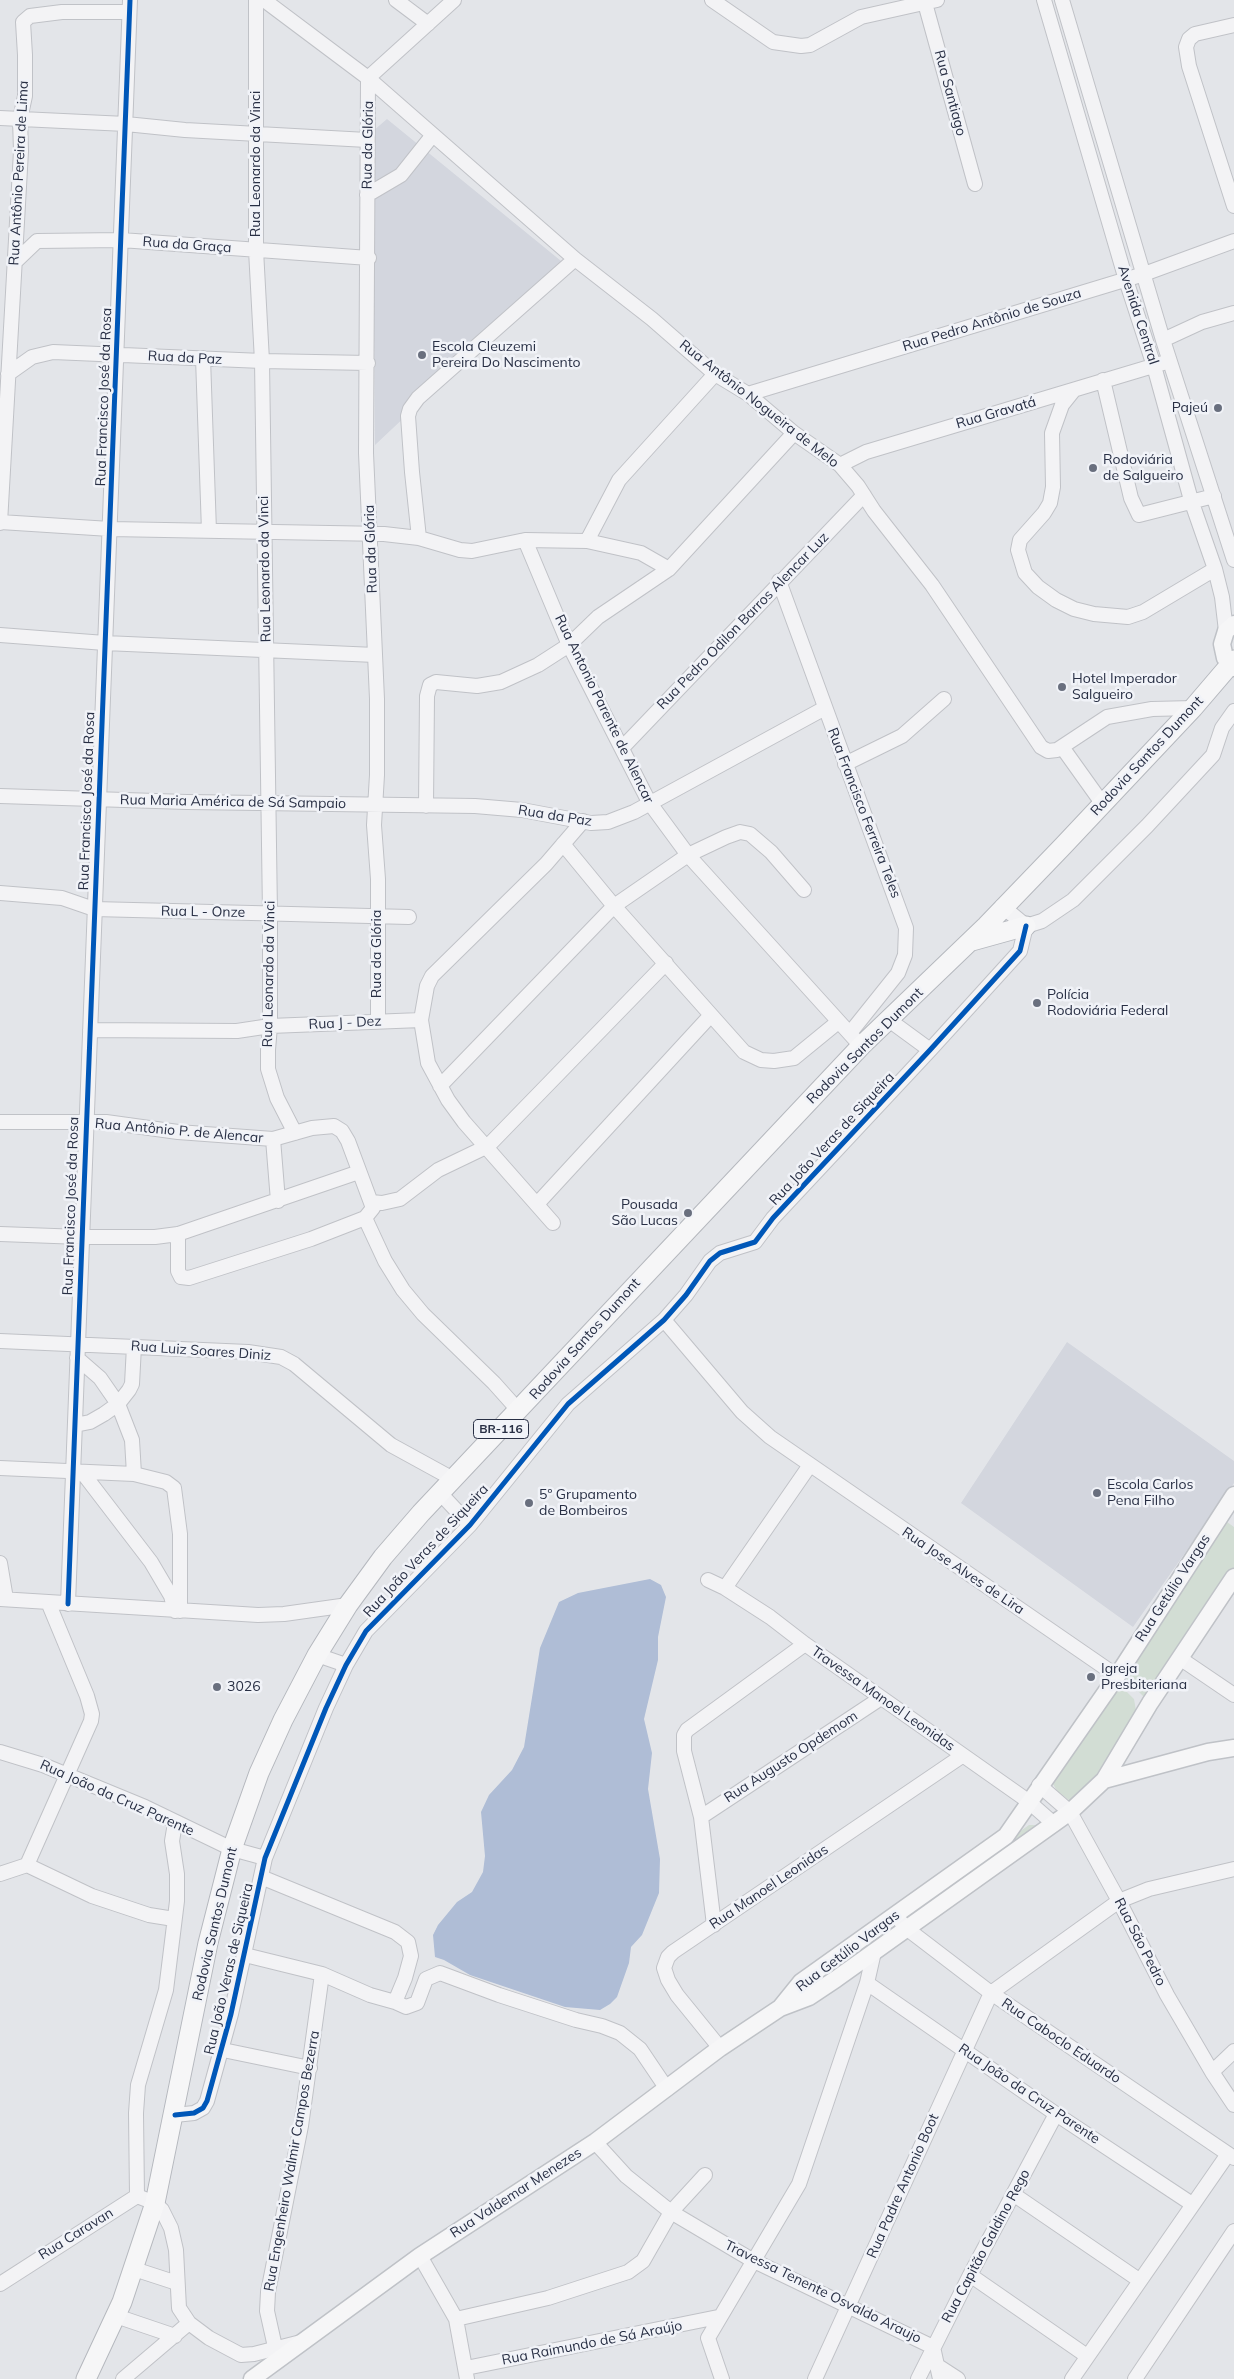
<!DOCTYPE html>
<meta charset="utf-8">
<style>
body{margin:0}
canvas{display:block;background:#e3e5e9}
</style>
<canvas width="1234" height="2379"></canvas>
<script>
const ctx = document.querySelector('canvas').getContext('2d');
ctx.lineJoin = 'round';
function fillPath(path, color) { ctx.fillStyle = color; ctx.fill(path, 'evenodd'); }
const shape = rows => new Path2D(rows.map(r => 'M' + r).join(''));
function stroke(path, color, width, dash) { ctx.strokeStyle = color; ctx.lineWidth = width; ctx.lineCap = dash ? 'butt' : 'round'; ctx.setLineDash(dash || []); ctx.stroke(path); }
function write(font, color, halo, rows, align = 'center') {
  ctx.font = font + ' Mulish,sans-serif'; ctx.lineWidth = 5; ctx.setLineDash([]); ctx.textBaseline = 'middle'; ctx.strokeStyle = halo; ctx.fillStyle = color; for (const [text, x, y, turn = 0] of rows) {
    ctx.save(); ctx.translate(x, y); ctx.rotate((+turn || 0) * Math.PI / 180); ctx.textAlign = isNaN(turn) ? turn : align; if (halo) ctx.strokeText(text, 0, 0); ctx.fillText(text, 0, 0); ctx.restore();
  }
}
fillPath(shape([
 [387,119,566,265,375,445,373,131],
 [1067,1342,1234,1461,1234,1483,1133,1627,961,1503]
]), '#d3d6de');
fillPath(shape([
 [1227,1522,1234,1527,1234,1570,1146,1699,1122,1675],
 [1118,1689,1127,1692,1134,1699,1136,1711,1088,1788,1077,1798,1070,1801,1057,1791,1053,1784,1053,1773,1111,1692],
 [1029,1825,1036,1825,1036,1829,914,1918,909,1916,908,1911,912,1908]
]), '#d2ddd4');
fillPath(shape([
 [650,1579,661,1585,666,1597,658,1637,658,1660,644,1719,652,1753,648,1789,660,1859,659,1893,642,1935,631,1947,629,1963,617,1997,610,2004,600,2010,565,2007,470,1975,444,1960,435,1957,433,1935,438,1925,457,1902,472,1892,483,1872,485,1856,481,1812,489,1795,512,1770,524,1747,540,1648,559,1602,578,1593]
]), '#afbdd6');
const minor = shape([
 [256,0,256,250,262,361,270,914,270,1026,268,1050,268,1069,277,1098,295,1133],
 [264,0,368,78,575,259,652,319,715,374,748,394,794,433,840,465,858,486,874,511,932,585,1041,747,1048,751,1057,750,1107,717,1152,709,1193,708],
 [396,0,428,24],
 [712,0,773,42,801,46,810,45,861,17,937,0],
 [1044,0,1126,280,1154,366,1191,500,1215,569,1222,597,1226,631],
 [1062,0,1163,340,1234,560],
 [925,3,975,184],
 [1234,25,1195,34,1189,39,1186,47,1189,66,1234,206],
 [368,78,366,453,377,699,377,775,374,825,378,879,378,1021],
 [368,78,454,0],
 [0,118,126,124,185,130,367,140],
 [367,195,401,175,432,136],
 [14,263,37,241,121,240,369,258],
 [1163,340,1202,322,1234,313],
 [203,358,209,531],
 [8,374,32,357,53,352,262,361,368,363],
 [1103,380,1131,498,1139,515,1214,496],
 [1074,390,1062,405,1052,433,1053,487,1050,503,1044,513,1020,540,1018,550,1025,573,1038,587,1056,600,1074,609,1094,614,1128,617,1143,612,1215,569],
 [748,394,1144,274,1234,241],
 [840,465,866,452,1163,363],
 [0,522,110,529,384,534,419,538,460,550,472,551,525,540,587,541,641,553,669,569],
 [0,523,21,151,20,119,25,96,25,55,23,22,30,16,62,12,129,12],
 [419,538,412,472,408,416,410,409,418,398,575,259],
 [525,540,569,645,649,802,688,855,861,1046],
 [587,541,619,480,715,374],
 [779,581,906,928,905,955,898,973,850,1033],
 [0,635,105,643,375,655],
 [623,747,864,495],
 [1062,747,1102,803],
 [845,764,902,736,944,699],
 [0,796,187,802,475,806,522,810,591,823,608,822,634,812,825,708],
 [426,806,427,696,430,685,436,682,477,686,501,682,538,665,569,645,598,617,669,569,794,433],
 [563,844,614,906,744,1052,761,1060,774,1061,794,1058,838,1022],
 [0,893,62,898,94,909,409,917],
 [1002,906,1026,926,1042,921,1073,900,1147,826,1213,755,1222,728,1234,711],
 [889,1020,930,1050],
 [90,1030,237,1031,270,1026,421,1020],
 [440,1086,614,906,688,855,726,837,740,832,750,834,771,852,804,890],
 [0,1122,106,1122,178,1132,273,1139,312,1128,334,1126,342,1131,348,1141,373,1208,365,1218,311,1239,189,1278,181,1277,178,1271,178,1234],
 [273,1139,278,1201],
 [371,1202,382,1203,400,1199,438,1170,488,1146,666,963],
 [537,1204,711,1015],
 [365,1218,385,1261,403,1290,423,1314,494,1383,519,1411],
 [553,1223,464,1122,448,1100,428,1063,421,1020,427,986,432,976,546,864,583,821],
 [0,1234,81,1237,155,1237,178,1234,359,1172],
 [664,1320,742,1412,770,1437,1117,1676],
 [0,1341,248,1352,281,1357,294,1364,391,1445,453,1479],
 [77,1358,100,1378,118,1404,132,1440,134,1474,166,1482,174,1488,180,1534,180,1611],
 [75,1425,90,1422,104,1414,118,1404,129,1390,132,1384,134,1346],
 [0,1468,134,1474],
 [82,1472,151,1562,171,1596,175,1611],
 [440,1493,470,1525],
 [0,1563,6,1599],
 [708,1580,725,1588,770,1617,805,1644,1028,1801,1054,1824],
 [725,1588,810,1465],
 [0,1599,258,1615,284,1614,348,1605],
 [68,1604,130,0],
 [317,1655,346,1665],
 [1181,1659,1234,1695],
 [0,1752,43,1765,145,1807,232,1849,265,1858],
 [1039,1785,1070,1812,1119,1901,1167,1995,1212,2072,1234,2105],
 [701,1817,881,1698],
 [27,1865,92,1896,149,1915,174,1919],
 [0,1874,27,1865,91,1721,92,1714,87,1696,48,1602],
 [901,1922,906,1928,991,1993,1234,2158],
 [714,1925,701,1817,684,1751,684,1735,687,1730,805,1644],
 [245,1955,322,1974,370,1995,395,2002,405,1978,411,1956,408,1942,395,1932,261,1877],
 [867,1983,1056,2114,1192,2204],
 [395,2002,406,2007,417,2003,426,1979,440,1973,499,1995,576,2020,602,2026,620,2033,640,2049,667,2089],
 [720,2048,677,1995,668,1980,664,1968,668,1957,673,1952,962,1756],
 [223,2050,310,2068],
 [1212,2072,1234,2051],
 [175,2115,194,2113,203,2108,207,2101,231,2014,265,1858,326,1708,346,1665,366,1631,470,1525,568,1404,664,1320,686,1295,710,1261,720,1253,755,1242,773,1218,930,1050,1020,951,1026,926],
 [595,2142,626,2176,671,2212,752,2260,933,2347,940,2379],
 [1013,2194,1139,2280],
 [137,2196,136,2113,138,2085,166,1990,177,1901,177,1874,172,1841,175,1823],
 [420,2256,456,2319,467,2379],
 [134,2269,177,2283],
 [970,2275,1087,2356],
 [0,2284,137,2196,155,2203,162,2210,171,2228,176,2250,179,2308,189,2323,209,2338,241,2355,254,2354,301,2342],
 [116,2316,175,2336],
 [456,2319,548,2298,628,2272,643,2261,671,2212,705,2175],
 [275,2347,267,2311,268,2292,301,2126,322,1974],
 [938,2366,958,2379],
 [466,2368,718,2317],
 [123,2379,189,2323],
 [722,2379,708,2338,799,2184,867,1983,874,1952],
 [815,2379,991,1993,1119,1901,1149,1889,1234,1869],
 [918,2379,970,2275,1056,2114],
 [1072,2379,1228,2154],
 [1135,2379,1234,2231]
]);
const major = shape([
 [1234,624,1226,631,1222,644,1225,658,1234,668],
 [1104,1780,1208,1752,1234,1748],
 [780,2008,801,1982,1006,1836,1117,1676,1234,1495],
 [252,2379,420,2256,595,2142,720,2048,780,2008,809,1997,836,1979,1070,1812,1104,1780,1150,1703,1234,1577]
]);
const highway = shape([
 [972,941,1026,926],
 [86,2379,122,2302,155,2203,208,1943,232,1849,259,1773,283,1720,317,1655,348,1605,383,1557,421,1513,861,1046,986,926,1063,846,1193,708,1234,660]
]);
stroke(minor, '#c0c2c7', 16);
stroke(major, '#bfc2c7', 19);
stroke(highway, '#b5b8be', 21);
stroke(minor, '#f3f3f5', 14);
stroke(major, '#f6f6f7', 16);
stroke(highway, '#f6f6f7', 19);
stroke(shape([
 [68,1604,130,0],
 [175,2115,194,2113,203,2108,207,2101,231,2014,265,1858,326,1708,346,1665,366,1631,470,1525,568,1404,664,1320,686,1295,710,1261,720,1253,755,1242,773,1218,930,1050,1020,951,1026,926]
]), '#0057b8', 5);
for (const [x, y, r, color] of [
 [422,355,5,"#696f7e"],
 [1218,408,5,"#696f7e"],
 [1093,468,5,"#696f7e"],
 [1062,687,5,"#696f7e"],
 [1037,1003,5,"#696f7e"],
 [688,1213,5,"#696f7e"],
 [1097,1493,5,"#696f7e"],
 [529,1503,5,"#696f7e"],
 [1091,1677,5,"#696f7e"],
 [217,1687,5,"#696f7e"]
]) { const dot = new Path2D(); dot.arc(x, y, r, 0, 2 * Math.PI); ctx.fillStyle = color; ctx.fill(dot); stroke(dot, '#f1f3f8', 2); }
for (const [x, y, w] of [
 [501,1429,55]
]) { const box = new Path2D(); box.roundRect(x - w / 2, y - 9.5, w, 19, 4); ctx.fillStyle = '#f1f3f8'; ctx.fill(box); stroke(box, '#282f44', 1); }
write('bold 12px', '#282f44', null, [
 ["BR-116",501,1429]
]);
write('14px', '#282f44', '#f1f3f8', [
 ["Rua Santiago",950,93,75],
 ["Rua da Glória",368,145,-89],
 ["Rua Leonardo da Vinci",256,164,-90],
 ["Rua Antônio Pereira de Lima",19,173,-87],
 ["Rua da Graça",187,245,4],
 ["Avenida Central",1138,315,72],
 ["Rua Pedro Antônio de Souza",992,320,-17],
 ["Rua da Paz",185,358,3],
 ["Rua Francisco José da Rosa",104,397,-88],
 ["Rua Antônio Nogueira de Melo",759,404,38],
 ["Rua Gravatá",996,413,-16],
 ["Rua da Glória",371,549,-92],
 ["Rua Leonardo da Vinci",265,569,-91],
 ["Rua Pedro Odilon Barros Alencar Luz",743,621,-46],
 ["Rua Antonio Parente de Alencar",604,709,64],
 ["Rodovia Santos Dumont",1147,756,-47],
 ["Rua Francisco José da Rosa",87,801,-88],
 ["Rua Maria América de Sá Sampaio",233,802,1],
 ["Rua Francisco Ferreira Teles",864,813,69],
 ["Rua da Paz",555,816,9],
 ["Rua L - Onze",203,912,1],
 ["Rua da Glória",377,954,-90],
 ["Rua Leonardo da Vinci",269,974,-89],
 ["Rua J - Dez",345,1023,-3],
 ["Rodovia Santos Dumont",865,1046,-45],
 ["Rua Antônio P. de Alencar",179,1131,5],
 ["Rua João Veras de Siqueira",832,1139,-47],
 ["Rua Francisco José da Rosa",71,1206,-88],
 ["Rodovia Santos Dumont",585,1339,-48],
 ["Rua Luiz Soares Diniz",201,1351,4],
 ["Rua João Veras de Siqueira",426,1551,-47],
 ["Rua Jose Alves de Lira",963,1571,34],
 ["Rua Getúlio Vargas",1173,1588,-57],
 ["Travessa Manoel Leonidas",883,1699,35],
 ["Rua Augusto Opdemom",791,1757,-33],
 ["Rua João da Cruz Parente",117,1798,24],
 ["Rua Manoel Leonidas",769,1887,-34],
 ["Rodovia Santos Dumont",215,1924,-77],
 ["Rua São Pedro",1140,1942,63],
 ["Rua Getúlio Vargas",848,1951,-37],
 ["Rua João Veras de Siqueira",229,1969,-77],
 ["Rua Caboclo Eduardo",1061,2041,34],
 ["Rua João da Cruz Parente",1029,2094,34],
 ["Rua Engenheiro Walmir Campos Bezerra",292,2161,-80],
 ["Rua Padre Antonio Boot",903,2186,-66],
 ["Rua Valdemar Menezes",516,2193,-33],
 ["Rua Caravan",76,2234,-32],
 ["Rua Capitão Galdino Rego",986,2246,-62],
 ["Travessa Tenente Osvaldo Araujo",823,2292,26],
 ["Rua Raimundo de Sá Araújo",592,2343,-11]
]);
write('14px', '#282f44', '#f1f3f8', [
 ["Escola Cleuzemi",432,347],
 ["Pereira Do Nascimento",432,363],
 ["Pajeú",1208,408,"right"],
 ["Rodoviária",1103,460],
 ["de Salgueiro",1103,476],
 ["Hotel Imperador",1072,679],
 ["Salgueiro",1072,695],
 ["Polícia",1047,995],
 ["Rodoviária Federal",1047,1011],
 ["Pousada",678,1205,"right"],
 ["São Lucas",678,1221,"right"],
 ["Escola Carlos",1107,1485],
 ["Pena Filho",1107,1501],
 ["5º Grupamento",539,1495],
 ["de Bombeiros",539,1511],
 ["Igreja",1101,1669],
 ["Presbiteriana",1101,1685],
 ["3026",227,1687]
], 'left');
</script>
